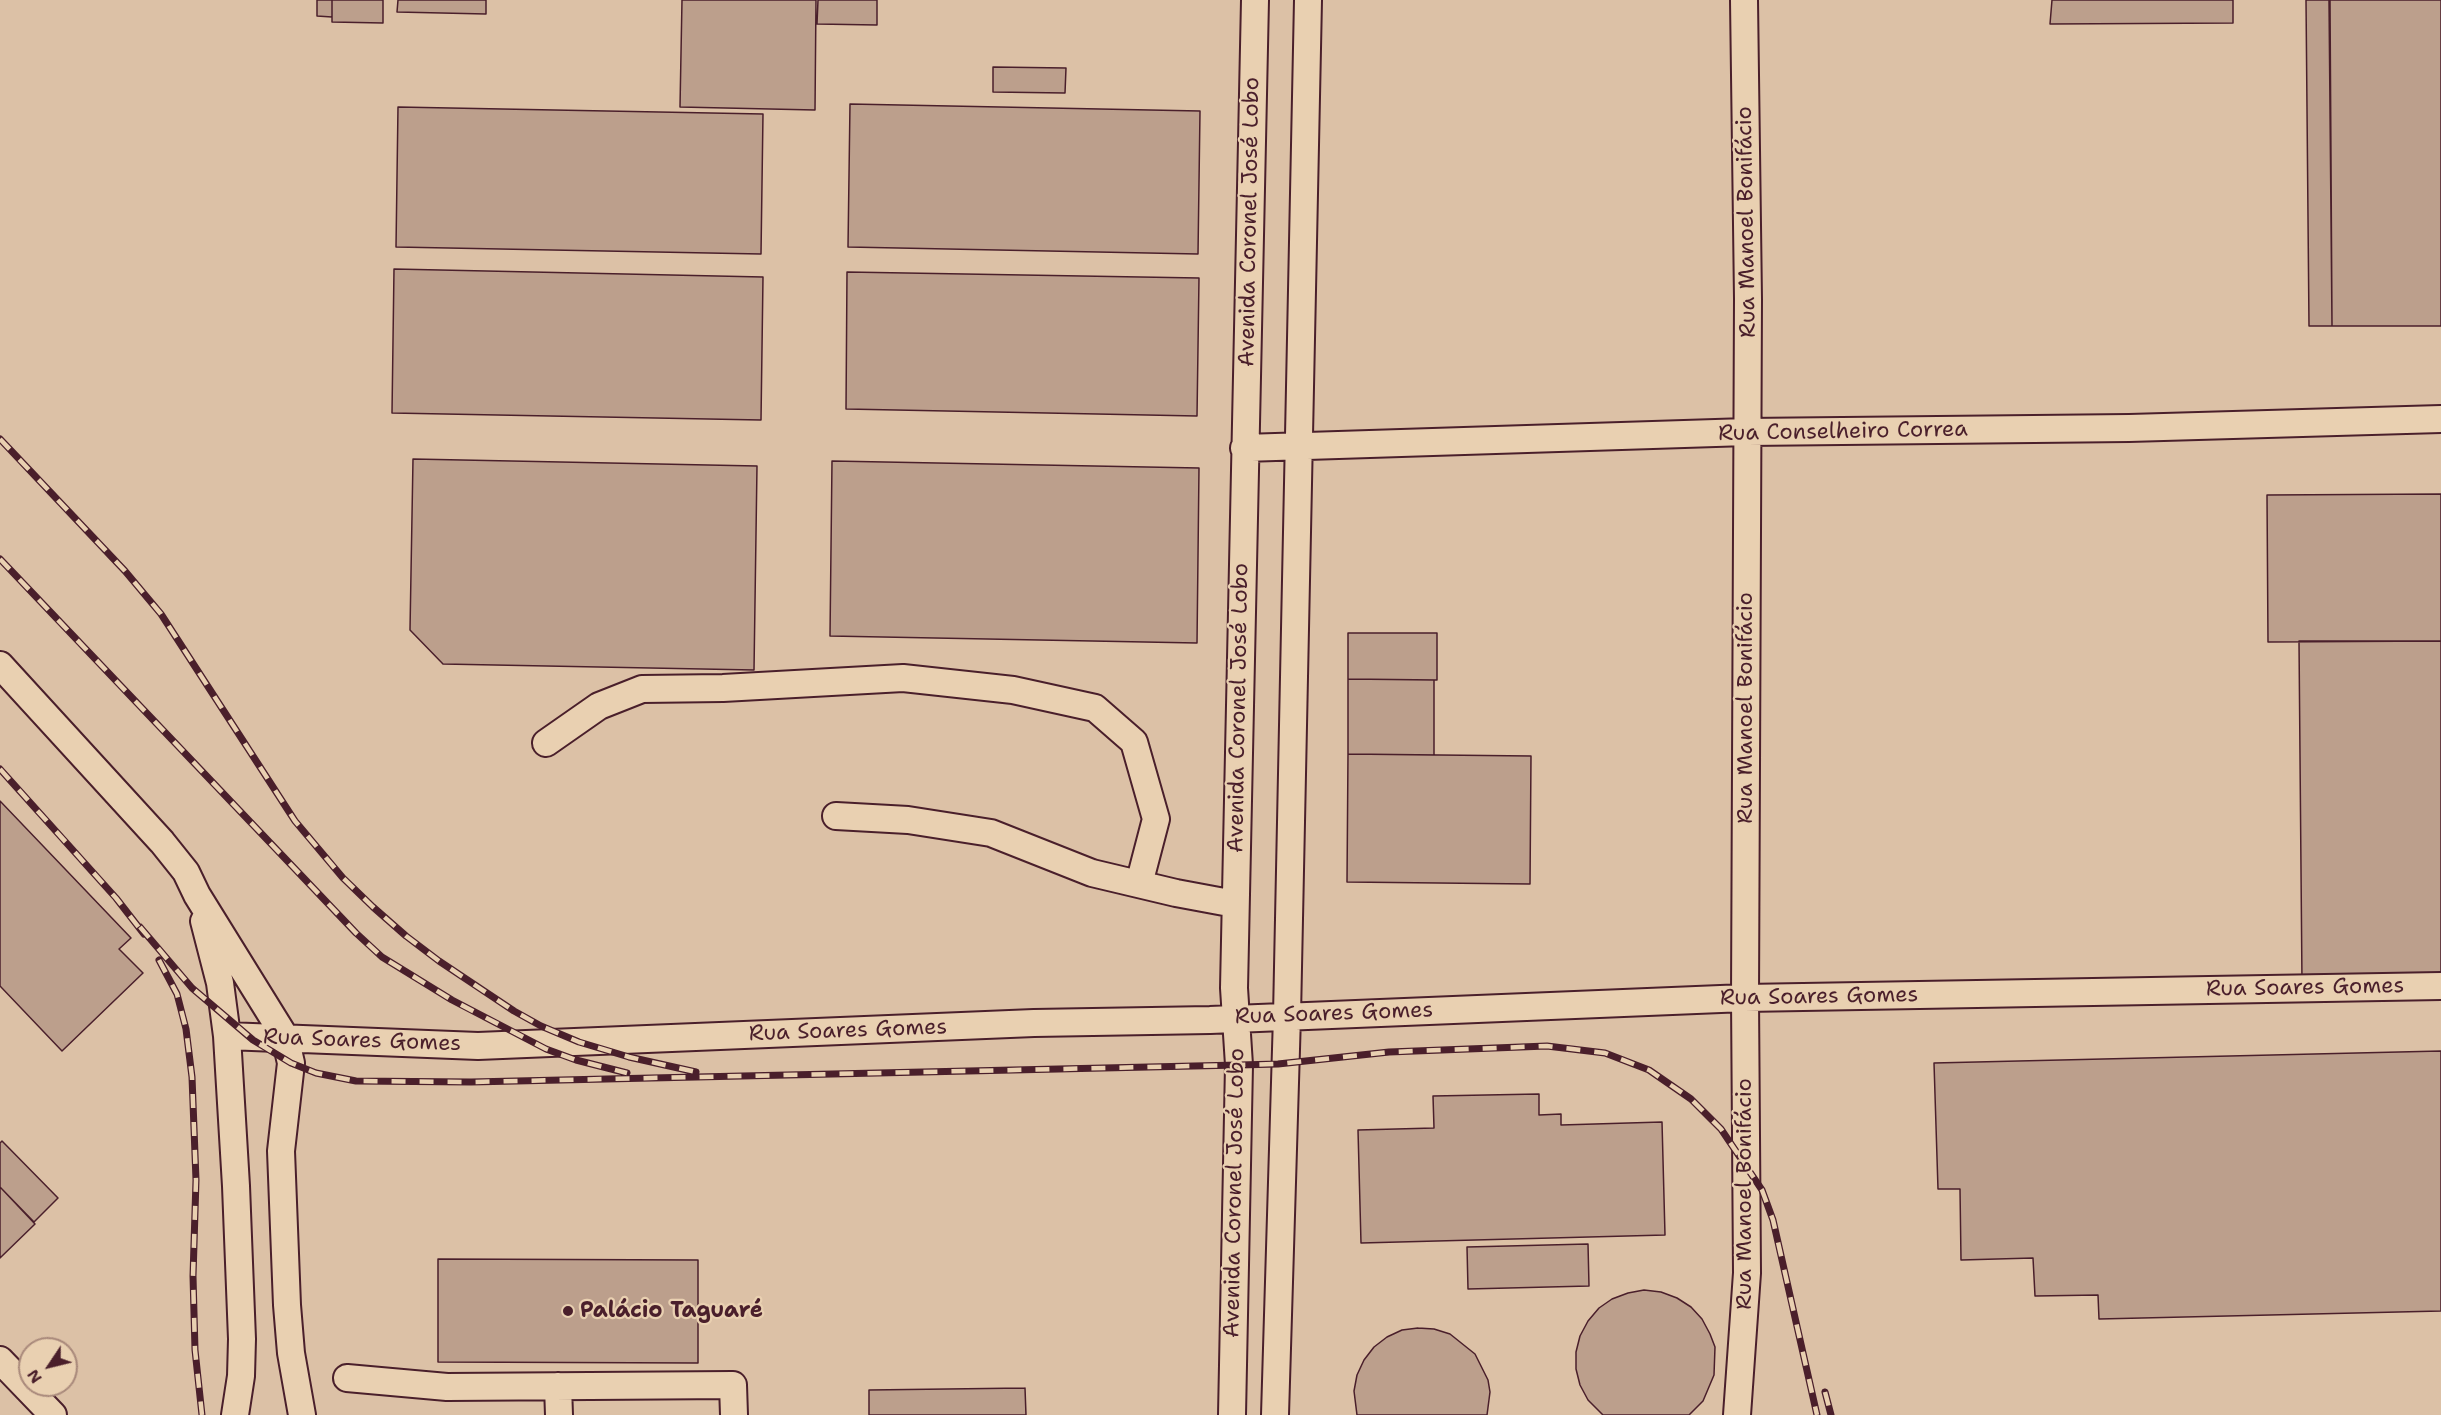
<!DOCTYPE html>
<meta charset="utf-8">
<style>
body{margin:0}
#map{position:relative;width:2441px;height:1415px;overflow:hidden;background:#e9d0b1;font-family:"Shantell Sans",sans-serif}
canvas{display:block}
.north{position:absolute;left:18px;top:1337px;width:60px;height:60px;box-sizing:border-box;background:#e9d0b1;border:2px solid #a9897b;border-radius:50%;rotate:235deg;font-size:16px;font-weight:700;line-height:24px;text-align:center;color:#4a1f2b}
.north::after{content:'';display:block;margin:auto;width:21px;height:27px;background:#4a1f2b;clip-path:polygon(50% 0,100% 100%,50% 72%,0 100%)}
</style>
<div id="map">
<canvas width="2441" height="1415"></canvas>
<div class="north">N</div>
</div>
<script>
const ctx = document.querySelector('canvas').getContext('2d');
ctx.lineJoin = 'round';
function fillPath(path, color) { ctx.fillStyle = color; ctx.fill(path, 'evenodd'); }
const shape = rows => new Path2D(rows.map(r => 'M' + r).join(''));
function stroke(path, color, width, dash) { ctx.strokeStyle = color; ctx.lineWidth = width; ctx.lineCap = dash ? 'butt' : 'round'; ctx.setLineDash(dash || []); ctx.stroke(path); }
function write(font, color, halo, rows, align = 'center') {
  ctx.font = font + ' "Shantell Sans",sans-serif'; ctx.lineWidth = 4.5; ctx.setLineDash([]); ctx.textBaseline = 'middle'; ctx.strokeStyle = halo; ctx.fillStyle = color; for (const [text, x, y, turn = 0] of rows) {
    ctx.save(); ctx.translate(x, y); ctx.rotate((+turn || 0) * Math.PI / 180); ctx.textAlign = isNaN(turn) ? turn : align; if (halo) ctx.strokeText(text, 0, 0); ctx.fillText(text, 0, 0); ctx.restore();
  }
}
fillPath(shape([
 [0,0,2441,0,2441,1415,0,1415],
 [30,1349,66,1349,66,1385,30,1385]
]), '#dcc1a6');
const building = shape([
 [317,0,332,0,332,17,317,16,317,0],
 [332,0,383,0,383,23,332,22,332,0],
 [398,0,486,0,486,14,397,12,398,0],
 [682,0,816,0,815,110,680,107,682,0],
 [818,0,877,0,877,25,817,24,818,0],
 [2052,0,2233,0,2233,23,2050,24,2052,0],
 [2306,0,2330,0,2332,326,2309,326,2306,0],
 [2329,0,2441,0,2441,326,2332,326,2329,0],
 [993,67,1066,68,1065,93,993,92,993,67],
 [850,104,1200,111,1198,254,848,247,850,104],
 [398,107,763,114,761,254,396,247,398,107],
 [394,269,763,277,761,420,392,413,394,269],
 [847,272,1199,278,1197,416,846,409,847,272],
 [413,459,757,466,754,670,443,664,410,630,413,459],
 [832,461,1199,468,1197,643,830,636,832,461],
 [2441,494,2441,641,2268,642,2267,495,2441,494],
 [1348,633,1437,633,1437,680,1348,679,1348,633],
 [2299,641,2441,641,2441,983,2302,983,2299,641],
 [1348,679,1434,680,1434,755,1348,754,1348,679],
 [1348,754,1531,756,1530,884,1347,882,1348,754],
 [0,801,131,938,119,949,143,973,62,1051,0,986,0,801],
 [2441,1051,2441,1311,2099,1319,2098,1295,2035,1296,2033,1258,1961,1260,1960,1189,1938,1189,1934,1063,2441,1051],
 [1539,1094,1539,1115,1561,1114,1561,1125,1662,1122,1665,1235,1361,1243,1358,1130,1434,1128,1433,1096,1539,1094],
 [2,1141,58,1198,34,1222,0,1187,0,1143,2,1141],
 [0,1187,35,1224,0,1258,0,1187],
 [1588,1244,1589,1286,1468,1289,1467,1247,1588,1244],
 [438,1259,698,1260,698,1363,438,1362,438,1259],
 [1644,1290,1661,1292,1677,1298,1691,1307,1702,1319,1710,1334,1715,1347,1714,1375,1703,1401,1689,1415,1603,1415,1588,1400,1580,1385,1576,1369,1576,1352,1580,1336,1588,1321,1599,1308,1612,1299,1628,1293,1644,1290],
 [1418,1328,1434,1329,1450,1334,1475,1354,1488,1380,1490,1392,1487,1415,1357,1415,1354,1391,1357,1375,1364,1360,1374,1347,1387,1337,1402,1330,1418,1328],
 [1025,1388,1026,1415,869,1415,869,1390,1025,1388]
]);
fillPath(building, '#bc9f8c');
stroke(building, '#4a1f2b', 1.5);
const minor = shape([
 [1244,448,1747,432,2129,428,2441,419],
 [0,665,162,842,186,872,197,895,285,1037,291,1063,281,1151,287,1305,291,1353,302,1415],
 [546,743,599,706,642,689,723,688,903,678,1013,690,1095,708,1134,742,1156,819,1139,884],
 [836,816,908,820,991,833,1092,873,1176,893,1235,904],
 [204,921,220,983,227,1036,236,1186,242,1339,241,1376,235,1415],
 [227,1036,478,1046,1034,1023,1210,1020,1745,998,2441,986],
 [0,1360,53,1415],
 [347,1378,447,1387,733,1385,734,1415],
 [558,1386,559,1415],
 [1232,1415,1239,1065,1234,988,1255,0],
 [1275,1415,1287,1016,1308,0],
 [1737,1415,1747,1273,1745,998,1748,299,1744,0]
]);
stroke(minor, '#4a1f2b', 30);
stroke(minor, '#e9d0b1', 26);
const rail = shape([
 [0,439,125,571,161,614,295,821,343,878,373,907,406,936,439,961,514,1011,541,1026,579,1042,629,1057,696,1072],
 [0,559,356,933,382,957,452,1000,546,1049,576,1060,627,1073],
 [0,769,116,898,144,934],
 [140,927,192,988,253,1040,291,1063,316,1073,356,1081,471,1082,1239,1065,1278,1064,1389,1052,1547,1046,1605,1053,1649,1070,1691,1099,1721,1129,1762,1190,1773,1220,1817,1415],
 [159,960,177,994,186,1029,192,1077,196,1180,193,1276,195,1350,202,1415],
 [1825,1392,1831,1415]
]);
stroke(rail, '#4a1f2b', 7);
stroke(rail, '#e9d0b1', 4.5, [14]);
for (const [x, y, r, color] of [
 [568,1311,6,"#4a1f2b"]
]) { const dot = new Path2D(); dot.arc(x, y, r, 0, 2 * Math.PI); ctx.fillStyle = color; ctx.fill(dot); stroke(dot, '#e9d0b1', 2); }
write('22px', '#4a1f2b', '#e9d0b1', [
 ["Avenida Coronel José Lobo",1250,222,-89],
 ["Rua Manoel Bonifácio",1747,222,-91],
 ["Rua Conselheiro Correa",1843,432,-1],
 ["Avenida Coronel José Lobo",1239,708,-89],
 ["Rua Manoel Bonifácio",1746,708,-90],
 ["Rua Soares Gomes",2305,988,-1],
 ["Rua Soares Gomes",1819,997,-1],
 ["Rua Soares Gomes",1334,1014,-2],
 ["Rua Soares Gomes",848,1031,-2],
 ["Rua Soares Gomes",362,1041,2],
 ["Avenida Coronel José Lobo",1235,1193,-89],
 ["Rua Manoel Bonifácio",1745,1194,-90]
]);
write('bold 22px', '#4a1f2b', '#e9d0b1', [
 ["Palácio Taguaré",580,1311]
], 'left');
</script>
